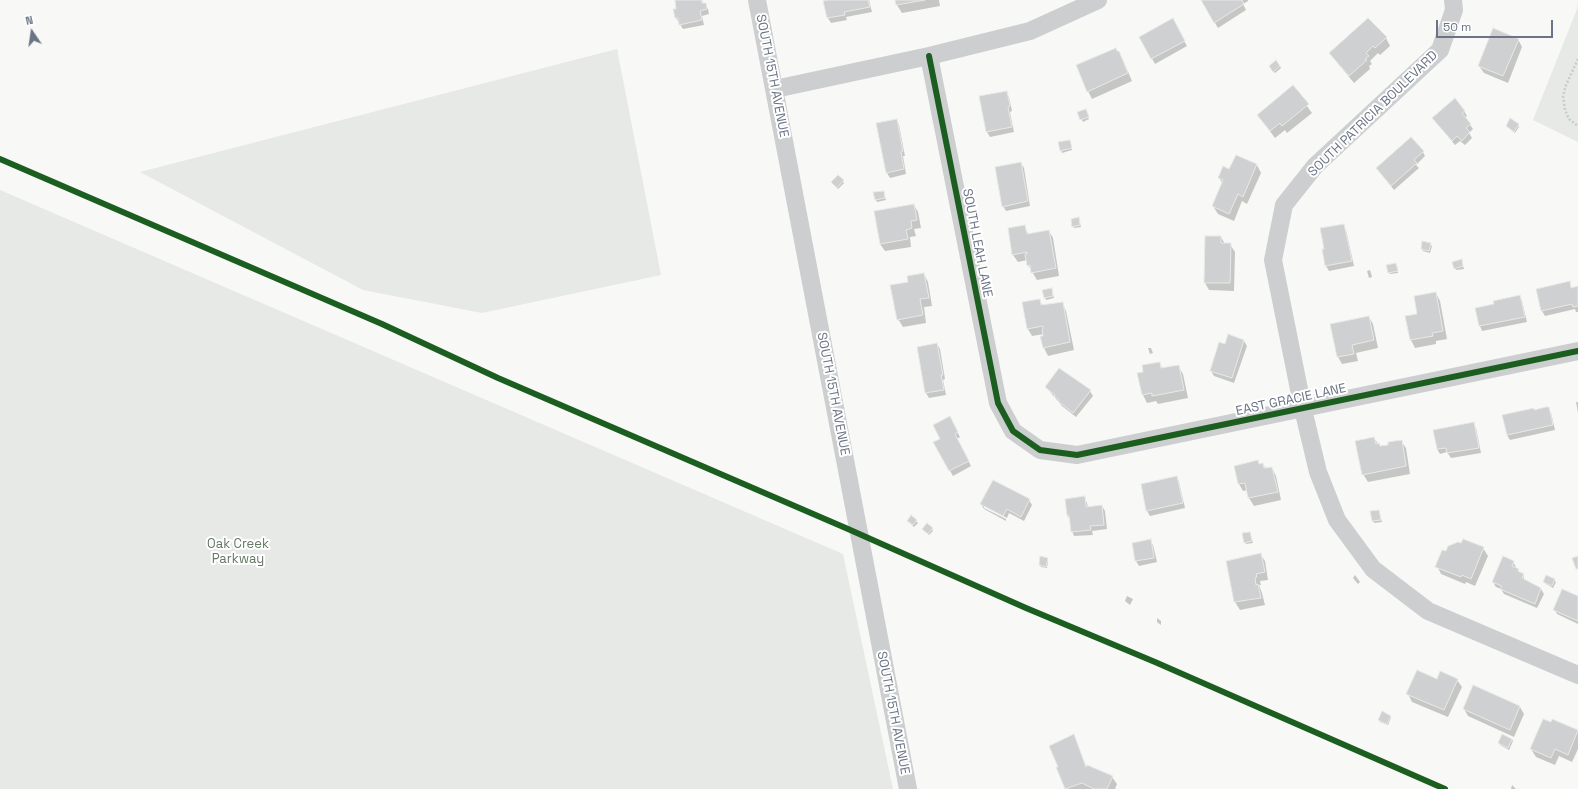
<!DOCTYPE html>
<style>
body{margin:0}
#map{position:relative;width:1578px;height:789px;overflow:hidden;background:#f8f8f7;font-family:"Space Grotesk",sans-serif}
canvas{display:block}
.north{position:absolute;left:12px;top:12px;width:40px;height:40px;-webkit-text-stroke:3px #fff;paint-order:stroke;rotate:347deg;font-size:11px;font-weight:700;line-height:16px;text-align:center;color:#6a7485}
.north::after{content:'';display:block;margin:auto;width:14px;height:18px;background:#6a7485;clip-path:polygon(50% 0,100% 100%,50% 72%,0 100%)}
.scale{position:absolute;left:1436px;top:20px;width:117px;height:18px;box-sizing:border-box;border:2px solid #6a7485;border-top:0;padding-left:5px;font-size:12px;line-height:14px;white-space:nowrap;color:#6a7485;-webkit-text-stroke:3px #fff;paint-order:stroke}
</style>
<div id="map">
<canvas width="1578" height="789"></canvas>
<div class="north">N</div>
<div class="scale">50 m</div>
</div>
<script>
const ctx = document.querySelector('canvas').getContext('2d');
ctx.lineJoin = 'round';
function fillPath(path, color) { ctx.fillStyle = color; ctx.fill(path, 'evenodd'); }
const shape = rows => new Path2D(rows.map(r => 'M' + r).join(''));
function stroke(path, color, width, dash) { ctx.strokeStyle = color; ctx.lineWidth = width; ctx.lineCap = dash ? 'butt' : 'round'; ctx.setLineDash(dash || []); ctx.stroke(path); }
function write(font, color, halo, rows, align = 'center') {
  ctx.font = font + ' "Space Grotesk",sans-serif'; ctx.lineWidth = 4; ctx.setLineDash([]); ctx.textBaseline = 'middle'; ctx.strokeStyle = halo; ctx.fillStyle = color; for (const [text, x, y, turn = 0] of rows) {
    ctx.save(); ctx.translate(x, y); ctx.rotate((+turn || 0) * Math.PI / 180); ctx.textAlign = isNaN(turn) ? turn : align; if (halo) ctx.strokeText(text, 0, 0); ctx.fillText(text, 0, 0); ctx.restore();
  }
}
fillPath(shape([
 [1578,4,1578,142,1533,120,1577,9],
 [617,49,661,275,482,313,363,290,140,172],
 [0,190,843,554,893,789,0,789]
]), '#e6e9e5');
fillPath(shape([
 [679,0,702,0,703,4,705,4,708,9,709,14,702,16,704,25,683,29,676,18,674,10,677,10],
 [833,0,869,0,872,12,846,17,847,20,831,23,828,18,825,2],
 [896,0,939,0,940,6,902,13,897,5],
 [1203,0,1248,0,1248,1,1243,4,1246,10,1218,28,1202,1],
 [1368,19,1386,38,1390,46,1380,55,1378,53,1370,61,1372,64,1369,66,1370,69,1354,83,1335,60,1330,53],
 [1172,20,1187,46,1155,64,1140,37],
 [1518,39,1522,47,1508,83,1484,73,1479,66],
 [1123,60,1132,81,1092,99,1088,91],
 [1280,66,1281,68,1275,73,1271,68],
 [1293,87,1312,113,1287,133,1285,130,1275,138,1258,115],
 [1006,92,1009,97,1012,111,1010,112,1014,132,990,137,987,132,980,97],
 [1464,111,1467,116,1465,118,1473,129,1469,133,1472,138,1465,145,1460,141,1455,145,1433,118],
 [1078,112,1086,112,1089,119,1083,122],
 [897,121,899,125,905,156,903,156,906,174,890,178,887,173],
 [1518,125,1519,127,1515,133,1507,126],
 [1070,141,1072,150,1062,153,1059,143],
 [1423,152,1425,156,1416,165,1419,168,1394,190,1377,168],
 [1021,163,1024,168,1030,206,1006,211,1003,206],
 [1257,165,1261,173,1247,204,1242,201,1234,221,1218,214,1213,206,1223,184,1219,178,1230,170],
 [843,181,844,183,838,189,833,184],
 [884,194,886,200,877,202,876,200],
 [914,205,918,212,921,228,914,229,916,236,910,237,911,247,885,251,880,244],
 [1079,219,1081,227,1074,228,1073,226],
 [1343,225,1346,230,1354,266,1329,271,1326,266,1323,250],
 [1024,226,1029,235,1049,231,1053,238,1059,276,1037,280,1028,265,1027,260,1018,262,1013,255],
 [1221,237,1225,244,1230,244,1235,252,1234,291,1209,290,1205,283],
 [1430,244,1432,246,1430,253,1423,251,1422,249],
 [1461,260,1464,269,1456,270,1455,268],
 [1397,267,1398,273,1390,274,1389,272],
 [1370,270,1372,277,1369,278,1367,271],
 [924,274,928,282,932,306,924,307,926,323,903,327,898,319,910,283],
 [1569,282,1572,289,1578,287,1578,312,1576,312,1575,309,1545,316,1542,311,1537,290],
 [1051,289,1054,298,1046,300,1045,298],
 [1436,293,1440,301,1447,339,1436,341,1436,344,1415,348,1411,340,1406,317,1418,314],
 [1520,296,1522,301,1527,322,1482,331,1480,326,1476,308,1495,304],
 [1039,300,1043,306,1062,303,1066,311,1074,350,1048,356,1044,348,1041,337,1044,337,1044,334,1032,336,1028,329],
 [1369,317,1373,324,1378,348,1356,353,1358,361,1342,364,1338,357],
 [1229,336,1244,341,1247,346,1234,383,1214,376,1211,371,1225,346],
 [937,344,940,349,945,379,943,380,946,395,929,398,926,393,918,348],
 [1148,348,1151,348,1153,353,1150,354],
 [1159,363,1163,369,1178,366,1183,374,1188,398,1158,404,1156,401,1147,403,1143,395,1138,374,1145,373],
 [1046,387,1090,391,1093,396,1076,417,1062,406],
 [1576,402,1578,402,1578,413],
 [1548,408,1551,413,1555,430,1510,440,1507,435,1535,411],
 [952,423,960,437,957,439,971,466,953,476,934,442,941,439],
 [1473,423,1476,428,1481,453,1451,458,1447,452,1440,454,1437,449,1434,431],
 [1374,438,1380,447,1401,441,1406,448,1410,474,1368,482,1363,474],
 [1258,462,1260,465,1263,464,1266,469,1272,468,1276,476,1281,500,1254,506,1249,498,1248,490,1243,491,1239,484],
 [1177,477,1179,482,1185,508,1150,516,1147,511,1142,485],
 [1084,498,1087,503,1088,508,1102,506,1105,511,1107,529,1092,531,1093,535,1074,536,1072,531,1071,521,1067,515,1066,499],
 [1029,500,1032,505,1024,521,1009,513,1007,518,984,505,984,508,1006,519,1006,521,984,509,981,504],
 [1379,511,1382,522,1374,523,1373,521],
 [908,521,916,521,918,523,914,527],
 [923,529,932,529,933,531,929,535],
 [1250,532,1253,543,1246,544,1245,542],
 [1150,540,1153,545,1157,562,1139,566,1136,561,1133,544],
 [1483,548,1488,556,1475,586,1466,582,1465,584,1441,574,1437,566],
 [1260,554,1265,561,1268,580,1260,581,1261,585,1259,585,1262,593,1265,605,1240,610,1235,602,1227,562],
 [1047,558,1048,561,1047,568,1041,567,1040,565],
 [1513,562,1516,567,1515,569,1523,575,1525,581,1541,589,1544,594,1537,608,1504,594,1501,589,1496,587,1493,582],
 [1355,575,1360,582,1358,584,1353,578],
 [1554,580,1556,582,1553,588,1546,584,1544,582],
 [1127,596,1133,599,1130,605,1125,601],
 [1578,597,1578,624,1557,614,1554,609],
 [1157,618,1161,621,1161,625,1157,622],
 [1457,680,1462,687,1448,717,1412,702,1408,694],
 [1520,707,1524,714,1514,737,1468,716,1464,709],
 [1390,716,1391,718,1388,725,1380,722,1379,720],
 [1553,721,1578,732,1578,749,1572,762,1559,756,1555,765,1536,757,1531,749],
 [1073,736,1086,766,1112,777,1117,784,1115,789,1066,789,1058,768],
 [1512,739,1513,741,1509,750,1500,745,1499,743],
 [1512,785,1516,789,1511,789]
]), '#0003');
const building = shape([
 [675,0,701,0,702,3,706,3,707,9,700,11,702,20,679,25,678,18,675,18,673,9,676,9,675,0],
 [828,0,868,0,870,7,844,12,845,15,827,18,823,1,828,0],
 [895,0,925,0,896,5,895,0],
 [1201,0,1242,0,1244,4,1214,23,1201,0],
 [1173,18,1185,41,1151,59,1139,37,1173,18],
 [1368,18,1387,37,1375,48,1373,46,1366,53,1369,56,1365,59,1367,60,1349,76,1329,53,1368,18],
 [1493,28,1519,39,1503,76,1478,66,1493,28],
 [1116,48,1117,51,1119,51,1128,73,1087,92,1076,65,1116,48],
 [1276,60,1280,66,1273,72,1269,66,1276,60],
 [1293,85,1309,104,1282,126,1280,123,1270,131,1257,115,1293,85],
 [1007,91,1010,106,1008,107,1012,127,986,132,979,96,1007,91],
 [1455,98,1465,111,1462,113,1471,124,1466,128,1470,132,1462,141,1457,136,1452,141,1432,118,1455,98],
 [1086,109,1089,117,1080,120,1077,112,1086,109],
 [1510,118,1519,124,1514,132,1506,126,1510,118],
 [897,119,903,151,901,152,904,169,886,173,876,123,897,119],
 [1411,137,1424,151,1414,160,1417,163,1391,186,1376,168,1411,137],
 [1070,140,1072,148,1060,151,1058,142,1070,140],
 [1236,155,1257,164,1243,197,1238,194,1229,214,1212,206,1223,180,1218,178,1223,166,1229,169,1236,155],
 [1021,162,1028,201,1002,207,995,167,1021,162],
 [838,175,844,180,837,188,831,182,838,175],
 [884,191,885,198,875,200,873,192,884,191],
 [914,204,917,220,911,221,912,228,906,230,908,239,880,244,874,211,914,204],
 [1079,217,1080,225,1072,227,1071,219,1079,217],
 [1344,224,1352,261,1325,266,1322,249,1324,249,1320,228,1344,224],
 [1025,225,1027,234,1049,230,1056,268,1031,273,1030,265,1027,266,1025,254,1027,254,1027,252,1012,255,1008,228,1025,225],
 [1205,236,1221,236,1221,243,1231,243,1230,283,1204,283,1205,236],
 [1422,241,1431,243,1429,251,1421,249,1422,241],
 [1462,259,1463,266,1454,269,1452,262,1462,259],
 [1396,263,1398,271,1388,273,1386,265,1396,263],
 [924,273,929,298,920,299,923,315,897,320,890,285,908,282,907,276,924,273],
 [1570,281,1571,288,1578,286,1578,306,1573,307,1572,304,1541,311,1536,289,1570,281],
 [1052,288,1053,296,1044,298,1042,290,1052,288],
 [1436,292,1443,331,1432,333,1433,336,1410,340,1405,316,1417,314,1414,296,1436,292],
 [1520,295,1525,317,1479,326,1475,308,1494,304,1493,301,1520,295],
 [1040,299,1041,305,1063,302,1070,342,1043,348,1040,336,1043,336,1042,330,1043,329,1043,326,1027,329,1022,302,1040,299],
 [1369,316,1374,340,1352,345,1354,354,1337,357,1330,324,1369,316],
 [1228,334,1244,340,1232,378,1210,371,1219,342,1225,344,1228,334],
 [937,343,943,375,941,375,944,390,925,393,917,347,937,343],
 [1160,362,1161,368,1179,365,1184,390,1152,396,1152,393,1142,395,1137,373,1143,372,1142,365,1160,362],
 [1059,368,1091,390,1073,413,1058,401,1059,400,1054,396,1055,395,1045,387,1059,368],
 [1546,407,1549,407,1553,425,1507,435,1502,415,1534,408,1534,410,1546,407],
 [950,416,958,432,955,434,969,461,949,471,933,442,940,439,933,425,950,416],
 [1474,422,1479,448,1447,453,1446,448,1437,449,1433,430,1474,422],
 [1374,437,1376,444,1379,443,1380,446,1388,445,1388,442,1402,440,1406,466,1362,475,1355,441,1374,437],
 [1258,460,1259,464,1263,463,1264,468,1272,467,1278,492,1248,498,1245,483,1238,484,1234,466,1258,460],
 [1177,476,1183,503,1146,511,1141,484,1177,476],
 [993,480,1030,499,1021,517,1007,509,1003,516,980,504,993,480],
 [1085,496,1086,507,1102,505,1104,525,1090,526,1091,530,1071,532,1069,515,1067,515,1065,499,1085,496],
 [1379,510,1381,520,1372,521,1370,511,1379,510],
 [911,515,917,520,913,525,907,521,911,515],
 [927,523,933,528,928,534,922,529,927,523],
 [1250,532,1252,541,1244,543,1242,533,1250,532],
 [1151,539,1154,558,1135,561,1132,543,1151,539],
 [1463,539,1484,547,1471,579,1462,575,1461,577,1435,567,1442,550,1446,551,1448,546,1458,542,1461,543,1463,539],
 [1261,553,1265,572,1256,574,1257,577,1255,578,1256,585,1258,584,1261,598,1234,602,1226,561,1261,553],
 [1040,556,1048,558,1046,567,1039,565,1040,556],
 [1503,556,1514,561,1512,566,1519,569,1518,571,1524,574,1522,578,1541,588,1535,604,1500,589,1502,586,1492,582,1503,556],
 [1578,556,1578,569,1576,569,1572,558,1578,556],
 [1546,575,1555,579,1552,586,1543,582,1546,575],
 [1562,589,1578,596,1578,621,1553,610,1562,589],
 [1417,670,1437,679,1440,671,1458,679,1444,710,1406,694,1417,670],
 [1473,685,1520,706,1510,730,1463,709,1473,685],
 [1382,711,1391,716,1387,724,1378,720,1382,711],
 [1543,719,1551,722,1552,719,1578,730,1568,755,1555,749,1551,758,1530,749,1543,719],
 [1074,734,1086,767,1087,765,1113,776,1107,789,1094,789,1082,783,1065,789,1056,767,1058,767,1049,746,1074,734],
 [1502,734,1512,739,1508,748,1498,743,1502,734]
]);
fillPath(building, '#cfd0d1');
stroke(building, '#e8e8e6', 1);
stroke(shape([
 [1578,59,1566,85,1563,96,1565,110,1569,119,1578,126]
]), '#cacbcc', 2.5, [2, 2]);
stroke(shape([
 [757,0,908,789],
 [1453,0,1454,10,1440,50,1315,166,1284,205,1273,260,1303,409,1318,472,1337,520,1373,569,1428,611,1578,675],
 [929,56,998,403,1013,431,1040,450,1077,455,1578,351],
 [775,89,929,56,1030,31,1098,0]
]), '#cdcecf', 18);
stroke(shape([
 [929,56,998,403,1013,431,1040,450,1077,455,1578,351],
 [0,159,382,324,498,378,848,529,1026,608,1155,662,1445,789]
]), '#1b5e20', 6);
write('13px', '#6a7485', '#fff', [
 ["SOUTH 15TH AVENUE",772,76,79],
 ["SOUTH PATRICIA BOULEVARD",1373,114,-44],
 ["SOUTH LEAH LANE",977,243,79],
 ["SOUTH 15TH AVENUE",833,394,79],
 ["EAST GRACIE LANE",1291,400,-12],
 ["SOUTH 15TH AVENUE",893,713,79]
]);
write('13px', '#657864', '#fff', [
 ["Oak Creek",238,544],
 ["Parkway",238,559]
]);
</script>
